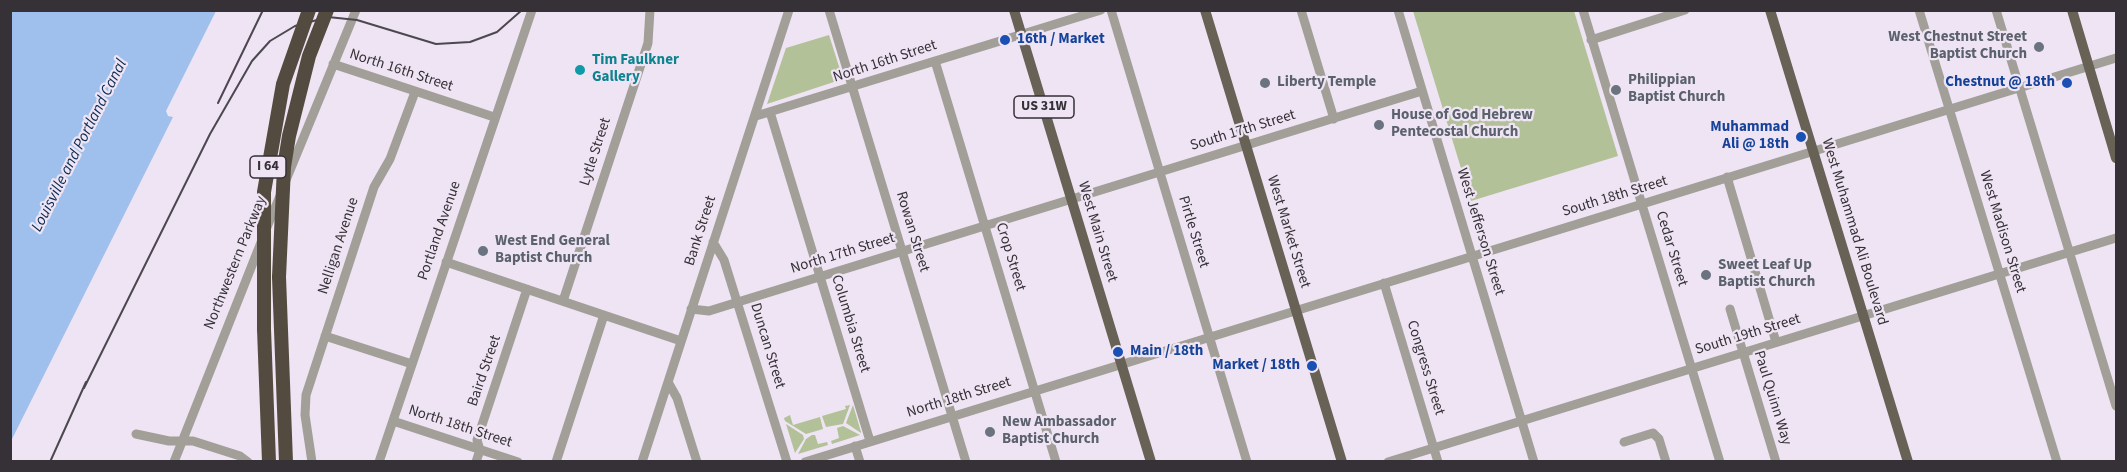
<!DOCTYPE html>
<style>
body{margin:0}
#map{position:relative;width:2127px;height:472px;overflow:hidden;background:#eee4f3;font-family:"Source Sans 3",sans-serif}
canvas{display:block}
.frame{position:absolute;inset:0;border:12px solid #353137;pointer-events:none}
</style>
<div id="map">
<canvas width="2127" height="472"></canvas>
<div class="frame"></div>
</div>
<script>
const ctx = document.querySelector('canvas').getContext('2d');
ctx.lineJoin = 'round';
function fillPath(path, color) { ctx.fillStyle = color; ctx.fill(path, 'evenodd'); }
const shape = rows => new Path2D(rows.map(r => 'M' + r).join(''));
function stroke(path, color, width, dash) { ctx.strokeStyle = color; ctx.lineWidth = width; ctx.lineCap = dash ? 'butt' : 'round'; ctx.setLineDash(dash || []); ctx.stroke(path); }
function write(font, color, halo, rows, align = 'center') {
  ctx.font = font + ' "Source Sans 3",sans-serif'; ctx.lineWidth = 4.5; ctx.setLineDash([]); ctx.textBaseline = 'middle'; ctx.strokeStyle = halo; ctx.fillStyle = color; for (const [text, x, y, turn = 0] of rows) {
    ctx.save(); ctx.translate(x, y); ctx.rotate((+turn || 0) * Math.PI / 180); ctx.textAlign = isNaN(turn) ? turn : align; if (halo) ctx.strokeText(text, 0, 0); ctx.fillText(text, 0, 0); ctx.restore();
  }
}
fillPath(shape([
 [1413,11,1574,11,1618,156,1471,201],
 [829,35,843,79,767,104,786,48],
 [850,405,843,424,826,427,822,416,846,409,845,406],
 [853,405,861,432,861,433,846,423],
 [790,415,793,425,820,417,823,429,806,434,785,421,784,418],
 [786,424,803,435,804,439,795,453],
 [843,426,860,435,832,444,831,441,839,438,837,428],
 [812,435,815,435,818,444,827,442,828,445,798,454,806,439]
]), '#b3c199');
fillPath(shape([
 [11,10,216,11,166,111,168,116,173,117,11,441]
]), '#9fc0ec');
stroke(shape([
 [829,10,966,462],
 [1111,10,1247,462],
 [1301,10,1334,119],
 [1398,10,1534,462],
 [1583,10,1720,462],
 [1919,10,2057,462],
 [1996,10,2116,406],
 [1591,40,1685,10],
 [935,61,1056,462],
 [333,64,494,117],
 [770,112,870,441],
 [756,116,1101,10],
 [1727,177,1776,342],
 [286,180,356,10],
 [267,227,280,196],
 [713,242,724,260,787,462],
 [446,262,681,341],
 [1384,283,1438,462],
 [563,301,648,43,650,10],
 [691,309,709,311,738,302,1422,91],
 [1730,309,1776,462],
 [325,336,412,364],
 [668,382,677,398,697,462],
 [393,421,518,462],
 [136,434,169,441,193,441,240,456,248,462],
 [1624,442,1653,433,1659,439,1666,462],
 [855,446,860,462],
 [174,462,262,240],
 [312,462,305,415,306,395,374,187,390,159,415,92],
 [379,462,532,10],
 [476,462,480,450,477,440,527,289],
 [556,462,604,315],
 [642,462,789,10],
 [805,462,2116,58],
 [1388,462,2116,238]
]), '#a29e98', 9);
stroke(shape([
 [1014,10,1151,462],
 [1205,10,1342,462],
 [1770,10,1908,462],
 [2072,10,2116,158]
]), '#676156', 10);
stroke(shape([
 [279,277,286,462],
 [264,329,269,462]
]), '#534b3f', 14);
stroke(shape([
 [218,103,263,10],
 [84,388,210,134,252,61,270,41,295,26,328,17,357,20,436,44,470,42,497,32,522,10],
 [50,462,86,382]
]), '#4c484f', 2);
stroke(shape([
 [279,277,284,167,289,136,309,56,327,10],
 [264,329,264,192,283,84,309,10]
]), '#534b3f', 14);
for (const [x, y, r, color] of [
 [1005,40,6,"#1a4fb4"],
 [2039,47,6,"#6b7280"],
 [580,70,6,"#0f9aa8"],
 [1265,83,6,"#6b7280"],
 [2067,83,6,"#1a4fb4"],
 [1616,90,6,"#6b7280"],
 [1379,125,6,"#6b7280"],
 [1801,137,6,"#1a4fb4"],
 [483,251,6,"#6b7280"],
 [1706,275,6,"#6b7280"],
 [1118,352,6,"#1a4fb4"],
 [1312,366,6,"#1a4fb4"],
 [990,432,6,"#6b7280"]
]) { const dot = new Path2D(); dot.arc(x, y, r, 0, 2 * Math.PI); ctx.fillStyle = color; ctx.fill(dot); stroke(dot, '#eee4f3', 2); }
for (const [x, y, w] of [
 [1044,107,60],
 [268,167,36]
]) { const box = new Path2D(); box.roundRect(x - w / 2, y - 11, w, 22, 4.5); ctx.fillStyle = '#eee4f3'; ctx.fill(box); stroke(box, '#353137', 1.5); }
write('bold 14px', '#353137', null, [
 ["US 31W",1044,107],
 ["I 64",268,167]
]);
write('bold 15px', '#5b616d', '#eee4f3', [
 ["West Chestnut Street",2027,38,"right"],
 ["Baptist Church",2027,55,"right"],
 ["Philippian",1628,81],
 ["Baptist Church",1628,98],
 ["Liberty Temple",1277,83],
 ["House of God Hebrew",1391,116],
 ["Pentecostal Church",1391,133],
 ["West End General",495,242],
 ["Baptist Church",495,259],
 ["Sweet Leaf Up",1718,266],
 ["Baptist Church",1718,283],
 ["New Ambassador",1002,423],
 ["Baptist Church",1002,440]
], 'left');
write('bold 15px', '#164399', '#eee4f3', [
 ["16th / Market",1017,40,"left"],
 ["Chestnut @ 18th",2055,83],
 ["Muhammad",1789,128],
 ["Ali @ 18th",1789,145],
 ["Main / 18th",1130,352,"left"],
 ["Market / 18th",1300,366]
], 'right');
write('bold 15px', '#0d838f', '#eee4f3', [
 ["Tim Faulkner",592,61],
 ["Gallery",592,78]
], 'left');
write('15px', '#353137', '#eee4f3', [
 ["North 16th Street",885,62,-18],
 ["North 16th Street",401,71,18],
 ["South 17th Street",1243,131,-17],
 ["Lytle Street",596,152,-72],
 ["South 18th Street",1615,197,-17],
 ["Portland Avenue",440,231,-71],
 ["Bank Street",701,231,-72],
 ["Rowan Street",912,232,73],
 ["West Main Street",1097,232,73],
 ["Pirtle Street",1193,232,73],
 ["West Market Street",1288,232,73],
 ["West Jefferson Street",1480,232,73],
 ["West Muhammad Ali Boulevard",1854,232,73],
 ["West Madison Street",2002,232,73],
 ["Nelligan Avenue",339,246,-72],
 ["Cedar Street",1671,249,73],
 ["North 17th Street",843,254,-17],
 ["Crop Street",1010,257,73],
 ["Northwestern Parkway",236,263,-68],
 ["Columbia Street",850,324,73],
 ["South 19th Street",1748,335,-17],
 ["Duncan Street",767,346,73],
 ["Congress Street",1425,368,73],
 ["Baird Street",485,371,-71],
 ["North 18th Street",959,398,-17],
 ["Paul Quinn Way",1772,398,73],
 ["North 18th Street",460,427,18]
]);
write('italic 16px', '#072850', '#eee4f3', [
 ["Louisville and Portland Canal",80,146,-63]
]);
</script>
